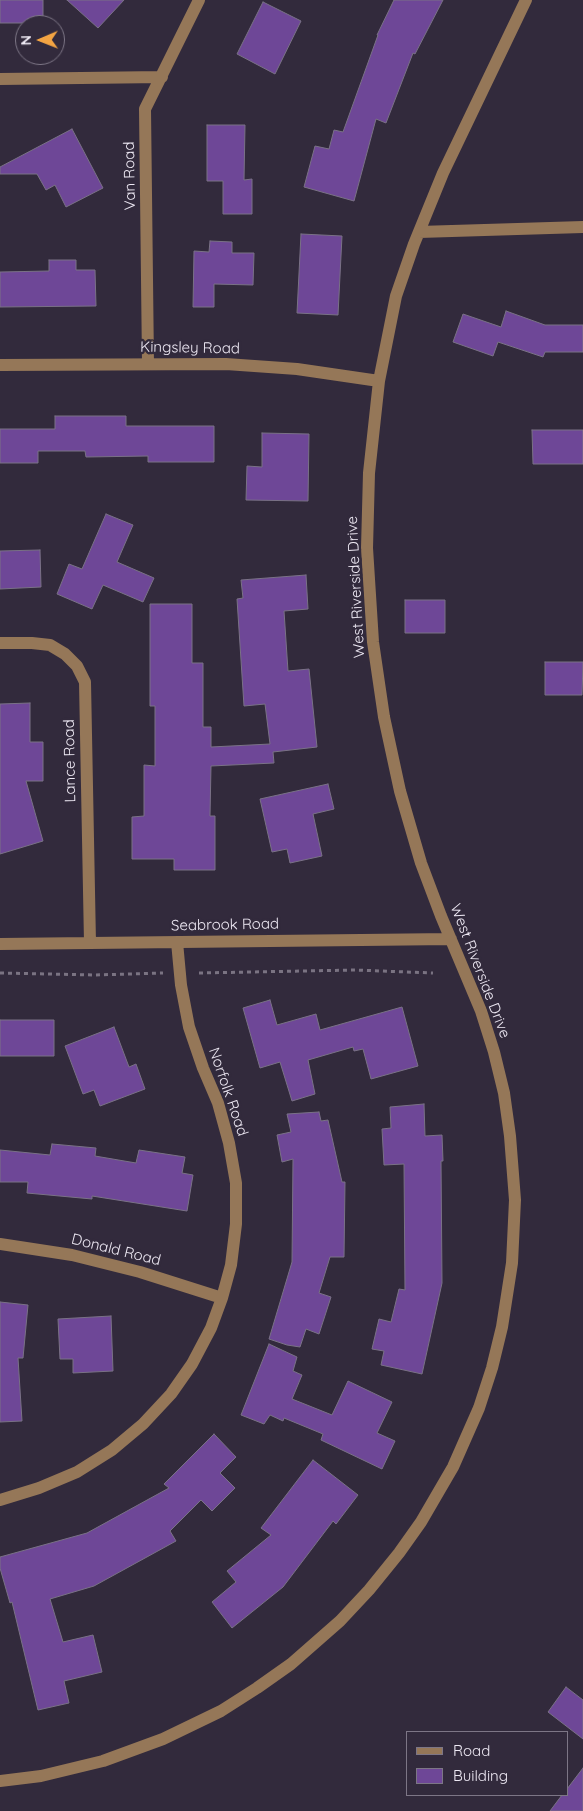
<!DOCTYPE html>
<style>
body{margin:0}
#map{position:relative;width:583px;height:1811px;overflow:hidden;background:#322a3c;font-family:Quicksand,sans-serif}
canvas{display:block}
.legend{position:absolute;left:406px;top:1731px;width:162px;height:65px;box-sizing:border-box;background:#322a3c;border:1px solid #7d7686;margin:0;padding:6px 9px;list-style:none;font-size:15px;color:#eee9f4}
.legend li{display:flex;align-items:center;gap:10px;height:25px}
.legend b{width:25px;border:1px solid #7d7686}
.north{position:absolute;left:15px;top:15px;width:50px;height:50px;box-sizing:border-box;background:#322a3c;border:1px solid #7d7686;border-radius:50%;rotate:269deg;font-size:14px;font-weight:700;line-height:20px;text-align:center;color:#eee9f4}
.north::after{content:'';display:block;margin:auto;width:18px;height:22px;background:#f3a443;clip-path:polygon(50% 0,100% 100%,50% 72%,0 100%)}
</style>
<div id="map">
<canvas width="583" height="1811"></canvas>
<ul class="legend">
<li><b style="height:6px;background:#957758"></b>Road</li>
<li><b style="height:14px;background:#6e4797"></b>Building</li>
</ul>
<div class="north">N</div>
</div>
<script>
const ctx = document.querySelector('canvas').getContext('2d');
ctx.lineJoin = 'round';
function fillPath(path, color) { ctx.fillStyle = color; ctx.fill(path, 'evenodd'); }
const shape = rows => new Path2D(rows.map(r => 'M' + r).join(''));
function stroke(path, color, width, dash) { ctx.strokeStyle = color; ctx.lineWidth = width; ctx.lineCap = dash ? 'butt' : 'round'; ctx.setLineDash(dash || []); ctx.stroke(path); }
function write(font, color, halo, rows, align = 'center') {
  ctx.font = font + ' Quicksand,sans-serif'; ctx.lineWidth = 5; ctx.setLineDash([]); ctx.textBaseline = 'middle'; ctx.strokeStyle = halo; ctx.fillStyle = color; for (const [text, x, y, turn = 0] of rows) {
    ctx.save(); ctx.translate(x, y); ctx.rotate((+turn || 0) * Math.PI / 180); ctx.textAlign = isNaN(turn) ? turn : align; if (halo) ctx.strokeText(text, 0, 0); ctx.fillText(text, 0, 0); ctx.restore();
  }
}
const building = shape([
 [0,0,43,0,43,23,0,23,0,0],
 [67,0,124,0,98,28,67,0],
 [394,0,443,0,415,54,413,53,386,123,376,119,354,201,304,187,315,146,329,149,334,130,343,132,378,35,377,35,394,0],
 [263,2,301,21,275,74,237,54,263,2],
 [207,125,245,125,244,180,252,179,252,214,223,214,223,181,207,181,207,125],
 [72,129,103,188,66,207,55,185,46,190,37,174,0,174,0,167,72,129],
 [301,234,342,236,338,315,297,313,301,234],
 [210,241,232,242,232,253,254,253,253,285,214,284,214,307,193,307,194,251,209,252,210,241],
 [49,260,76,260,76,270,95,270,96,306,0,307,0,272,49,271,49,260],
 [506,311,545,325,583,325,583,352,545,352,543,357,498,342,493,356,453,342,463,314,501,327,506,311],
 [55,416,126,416,126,426,214,426,214,462,148,462,148,456,86,457,85,451,38,451,38,463,0,463,0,429,55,429,55,416],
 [532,430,583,430,583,464,533,464,532,430],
 [262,433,309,434,308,501,246,500,247,466,262,467,262,433],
 [106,514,133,525,117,562,154,578,143,602,103,585,92,609,57,594,69,564,82,569,106,514],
 [40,550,41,587,0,589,0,551,40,550],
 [306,575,308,609,284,611,288,671,309,669,317,747,273,752,274,763,211,766,210,816,215,816,215,870,174,870,174,859,132,859,132,817,144,816,144,765,155,766,155,706,150,706,150,604,192,604,192,663,203,663,203,727,211,727,211,747,270,744,265,704,244,706,237,599,243,598,241,580,306,575],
 [405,600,445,600,445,633,405,633,405,600],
 [545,662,583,662,582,695,545,695,545,662],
 [30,703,30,742,43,742,43,781,26,781,43,841,0,854,0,704,30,703],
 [328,784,334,809,313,814,322,856,290,863,287,849,272,852,260,799,328,784],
 [270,1000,277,1025,316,1014,320,1030,402,1007,418,1066,371,1079,363,1049,354,1051,353,1047,308,1060,315,1094,292,1101,280,1062,260,1068,243,1008,270,1000],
 [0,1020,54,1020,54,1056,0,1056,0,1020],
 [114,1027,129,1067,136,1064,145,1089,100,1106,94,1090,83,1094,65,1046,114,1027],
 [424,1104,425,1136,442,1135,443,1161,441,1161,442,1283,422,1374,381,1365,384,1351,372,1349,379,1319,391,1322,399,1289,405,1290,404,1164,384,1165,382,1129,391,1128,390,1107,424,1104],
 [319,1112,321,1121,328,1120,342,1182,345,1182,344,1257,330,1257,319,1293,331,1297,319,1334,306,1329,300,1347,287,1345,269,1339,292,1262,293,1159,282,1162,277,1135,291,1132,287,1114,319,1112],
 [52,1144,96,1148,95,1156,136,1163,139,1150,185,1157,182,1173,193,1175,187,1211,92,1196,92,1199,27,1193,28,1182,0,1182,0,1150,50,1155,52,1144],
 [0,1302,28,1305,23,1358,18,1358,22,1421,0,1422,0,1302],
 [111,1316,113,1371,73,1373,73,1359,60,1359,58,1319,111,1316],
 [269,1344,297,1357,293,1371,302,1375,292,1399,332,1415,348,1381,392,1402,377,1433,395,1441,382,1469,321,1440,323,1434,284,1418,283,1421,270,1415,264,1424,241,1415,269,1344],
 [214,1434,236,1457,220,1473,235,1488,212,1511,201,1500,170,1531,176,1541,94,1586,50,1599,63,1642,93,1635,102,1672,64,1681,69,1703,38,1710,12,1602,10,1603,0,1568,0,1557,87,1533,169,1488,164,1484,214,1434],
 [313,1460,358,1495,336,1524,333,1521,283,1587,232,1628,212,1602,236,1582,227,1571,271,1535,261,1528,313,1460],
 [566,1687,583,1700,583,1739,548,1712,566,1687],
 [583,1768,583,1811,550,1811,562,1795,567,1795,567,1789,583,1768]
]);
fillPath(building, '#6e4797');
stroke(building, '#7a7286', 1);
stroke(shape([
 [0,973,95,975,163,973],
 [199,973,355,970,433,973]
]), '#7a7382', 3, [4, 4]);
stroke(shape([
 [0,79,162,77],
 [419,232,583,227],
 [148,364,145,109,199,0],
 [0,365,226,364,297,369,379,381],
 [0,643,32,643,50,645,65,654,77,666,85,682,90,943],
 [0,944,451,939],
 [0,1244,72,1255,140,1272,222,1298],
 [0,1500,39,1488,77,1472,112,1450,143,1424,171,1394,192,1364,211,1328,222,1298,231,1265,236,1224,236,1183,229,1143,218,1103,203,1068,189,1027,181,985,177,942],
 [0,1781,41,1776,103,1761,163,1739,221,1711,257,1688,291,1664,340,1621,369,1590,399,1553,421,1522,453,1467,479,1408,492,1368,502,1327,512,1263,515,1200,510,1136,504,1093,494,1052,481,1011,441,916,421,863,400,791,384,717,373,642,367,548,369,473,379,381,396,296,414,244,443,173,526,0]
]), '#957758', 12);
write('15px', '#eee9f4', '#322a3c', [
 ["Van Road",130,176,-91],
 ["Kingsley Road",190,348,1],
 ["West Riverside Drive",356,587,-93],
 ["Lance Road",70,761,-91],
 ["Seabrook Road",225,925,-1],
 ["West Riverside Drive",480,971,69],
 ["Norfolk Road",228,1092,71],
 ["Donald Road",116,1250,14]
]);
</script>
